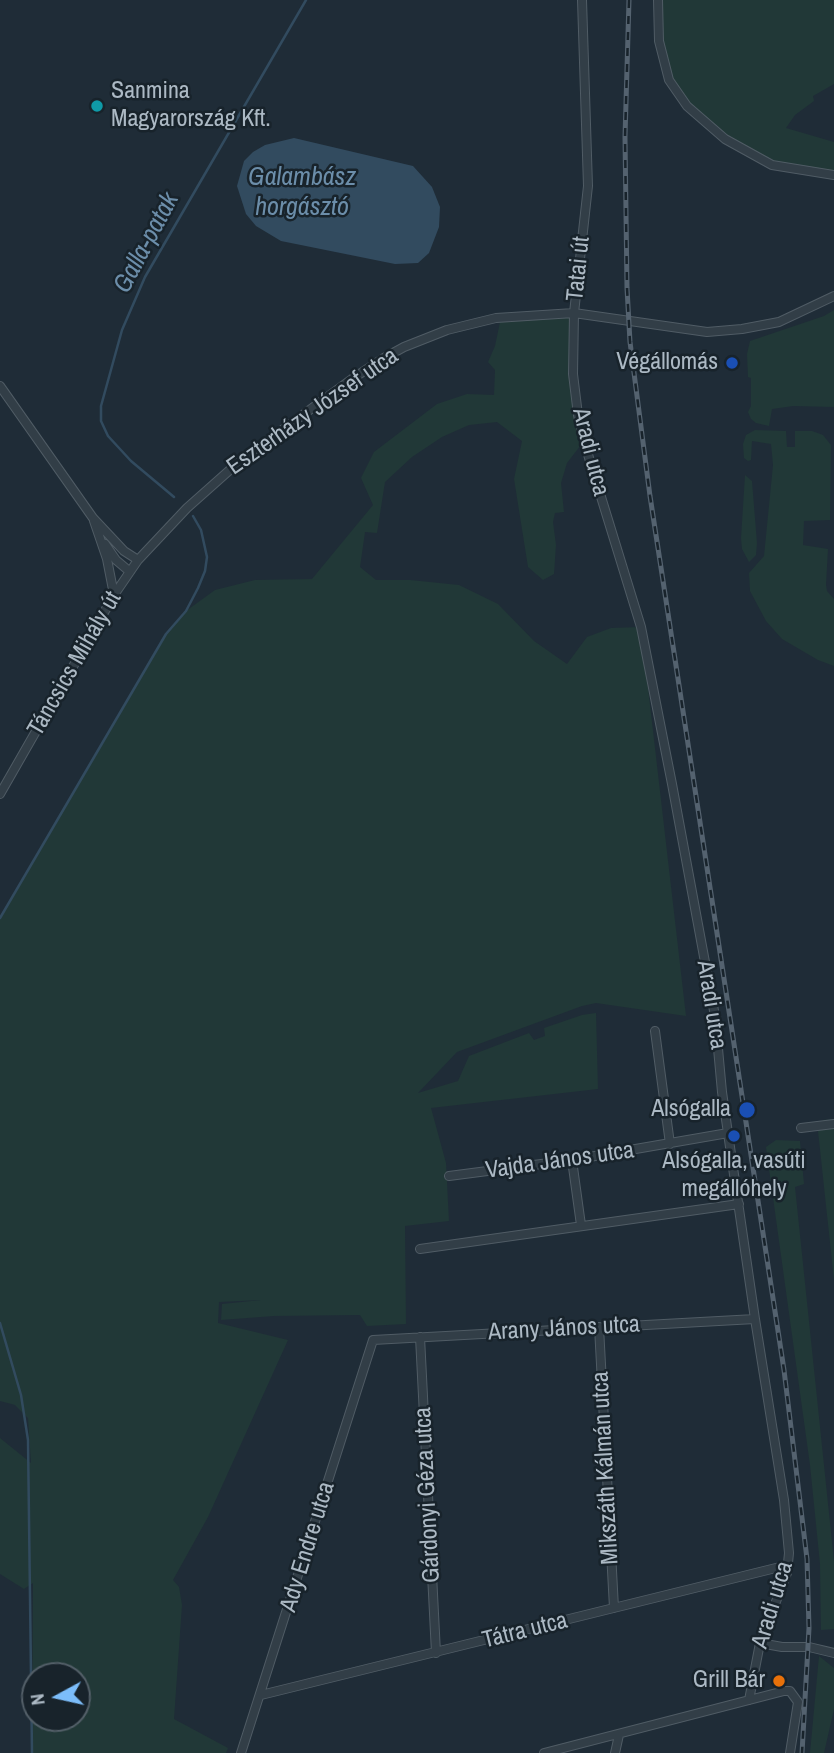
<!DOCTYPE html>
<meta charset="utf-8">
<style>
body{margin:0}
#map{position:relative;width:834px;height:1753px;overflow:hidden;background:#1f2c37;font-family:"Archivo Narrow",sans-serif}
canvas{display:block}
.north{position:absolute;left:21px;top:1662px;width:70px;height:70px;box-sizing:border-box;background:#18232b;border:2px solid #535f68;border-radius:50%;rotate:262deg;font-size:19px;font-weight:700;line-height:28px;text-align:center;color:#acb9c4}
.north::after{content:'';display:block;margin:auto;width:24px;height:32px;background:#7cbdfa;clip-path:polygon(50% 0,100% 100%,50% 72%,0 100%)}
</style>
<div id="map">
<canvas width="834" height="1753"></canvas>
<div class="north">N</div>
</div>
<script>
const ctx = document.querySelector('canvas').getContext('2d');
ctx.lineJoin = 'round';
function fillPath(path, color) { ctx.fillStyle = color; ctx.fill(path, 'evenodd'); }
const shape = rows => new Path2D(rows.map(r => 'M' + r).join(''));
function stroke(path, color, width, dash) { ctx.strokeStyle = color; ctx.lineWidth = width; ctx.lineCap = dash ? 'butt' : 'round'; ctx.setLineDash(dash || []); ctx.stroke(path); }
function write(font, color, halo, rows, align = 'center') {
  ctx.font = font + ' "Archivo Narrow",sans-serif'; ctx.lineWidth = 5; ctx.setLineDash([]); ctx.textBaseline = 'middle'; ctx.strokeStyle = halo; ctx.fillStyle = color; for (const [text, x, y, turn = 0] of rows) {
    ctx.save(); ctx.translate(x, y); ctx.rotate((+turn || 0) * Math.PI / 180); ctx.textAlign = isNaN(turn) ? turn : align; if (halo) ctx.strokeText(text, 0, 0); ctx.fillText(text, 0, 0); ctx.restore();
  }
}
fillPath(shape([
 [658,0,834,0,834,84,813,96,814,101,795,115,786,128,834,142,834,175,772,165,725,139,687,106,669,80,659,41],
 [834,310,834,407,793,406,772,409,769,426,756,423,751,419,748,412,751,406,751,378,748,377,747,354,750,341,824,316],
 [548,313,574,313,573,375,584,441,567,463,561,483,564,512,555,513,553,522,556,545,554,574,543,580,528,567,514,479,522,441,497,422,469,425,442,437,412,457,385,482,377,533,365,532,360,567,376,580,410,580,459,585,498,604,534,641,567,664,587,637,611,628,641,627,686,1016,596,1003,582,1006,457,1052,418,1093,458,1081,469,1056,529,1033,534,1040,545,1036,544,1028,582,1015,596,1013,598,1089,431,1108,446,1163,449,1221,405,1226,406,1324,367,1326,360,1315,274,1316,221,1320,222,1304,261,1300,219,1302,218,1323,288,1340,208,1517,173,1580,179,1587,182,1605,174,1719,228,1748,226,1753,32,1753,33,1583,24,1589,0,1574,0,1438,31,1463,28,1418,15,1405,0,1401,0,918,166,634,186,611,215,590,255,580,312,579,373,505,361,478,374,452,437,404,467,394,494,395,495,370,488,362,495,346,500,322],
 [35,1676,77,1676,77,1718,35,1718],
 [755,430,786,431,787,447,795,447,795,431,812,431,823,435,831,445,830,520,804,521,803,545,828,549,826,585,827,591,834,599,834,666,818,660,782,639,766,621,750,591,749,573,764,556,773,465,771,444,752,441,751,460,748,461,744,458,743,444,746,435],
 [745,475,752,481,757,543,756,555,749,562,742,549,741,538],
 [834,1119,834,1280,818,1131,823,1120],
 [776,1140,800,1141,804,1184,795,1187,834,1561,834,1629,821,1630,820,1564,810,1465,766,1147],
 [819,1656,834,1668,834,1709,824,1753,810,1753]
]), '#213837');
fillPath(shape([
 [294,138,413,166,432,187,440,207,439,227,429,253,418,263,395,264,281,241,256,226,246,214,237,186,244,161,253,152,265,145]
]), '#324b5f');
stroke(shape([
 [174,497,131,461,108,436,101,421,101,406,122,330,145,277,306,0],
 [0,918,166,634,186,611,198,588,205,571,207,557,201,530,193,516],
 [0,1323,21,1395,28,1440,32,1753]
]), '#324b5f', 2.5);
const minor = shape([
 [582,0,588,186,574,313,573,374,578,415,586,448,641,627,672,784,715,1016,722,1092,755,1319,784,1500,789,1553,787,1573,760,1643,749,1700],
 [658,0,659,41,669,80,687,106,725,139,772,165,834,175],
 [0,386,93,518,124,551,138,560],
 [94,521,107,559,114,595],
 [105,544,116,560,129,571],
 [0,794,114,595,138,560,187,508,241,460,352,379,384,358,404,347,447,330,496,318,574,313,707,332,742,329,779,322,834,296],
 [655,1031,670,1144],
 [801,1128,834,1124],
 [572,1160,581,1225],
 [449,1176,572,1160,728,1133],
 [420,1249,739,1204],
 [599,1327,614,1608],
 [420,1337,436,1653],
 [760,1643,782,1647,809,1647,834,1653],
 [261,1695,788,1565],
 [241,1753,373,1340,755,1319],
 [544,1753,784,1691,790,1691,798,1702,790,1753],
 [615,1753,619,1735]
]);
stroke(minor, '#505c65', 10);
stroke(minor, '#323e47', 8);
const rail = shape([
 [629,0,625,137,627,288,630,342,650,496,784,1370,807,1559,809,1628,802,1753]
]);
stroke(rail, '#54626f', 5);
stroke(rail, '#18232b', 2.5, [8]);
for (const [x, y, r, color] of [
 [97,106,7,"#0f9aa8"],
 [732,363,7,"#1a4fb4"],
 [747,1110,9,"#1a4fb4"],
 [734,1136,7,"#1a4fb4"],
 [779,1681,7,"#e8710a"]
]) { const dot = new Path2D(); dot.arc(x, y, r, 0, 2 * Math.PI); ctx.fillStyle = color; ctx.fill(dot); stroke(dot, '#18232b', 2.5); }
write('24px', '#acb9c4', '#18232b', [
 ["Sanmina",111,92,"left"],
 ["Magyarország Kft.",111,120,"left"],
 ["Végállomás",718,363],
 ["Alsógalla",731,1110],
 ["Alsógalla, vasúti",734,1162,"center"],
 ["megállóhely",734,1190,"center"],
 ["Grill Bár",765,1681]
], 'right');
write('24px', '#acb9c4', '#18232b', [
 ["Tatai út",579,269,-84],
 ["Eszterházy József utca",313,412,-35],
 ["Aradi utca",590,452,76],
 ["Táncsics Mihály út",75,664,-60],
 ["Aradi utca",711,1005,81],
 ["Vajda János utca",560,1161,-8],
 ["Arany János utca",564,1329,-3],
 ["Mikszáth Kálmán utca",606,1468,-93],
 ["Gárdonyi Géza utca",428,1495,-93],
 ["Ady Endre utca",308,1547,-73],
 ["Aradi utca",773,1605,-73],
 ["Tátra utca",525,1631,-14]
]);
write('italic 26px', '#6c8eaa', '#18232b', [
 ["Galambász",302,178],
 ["horgásztó",302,208],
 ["Galla-patak",147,243,-62]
]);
</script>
